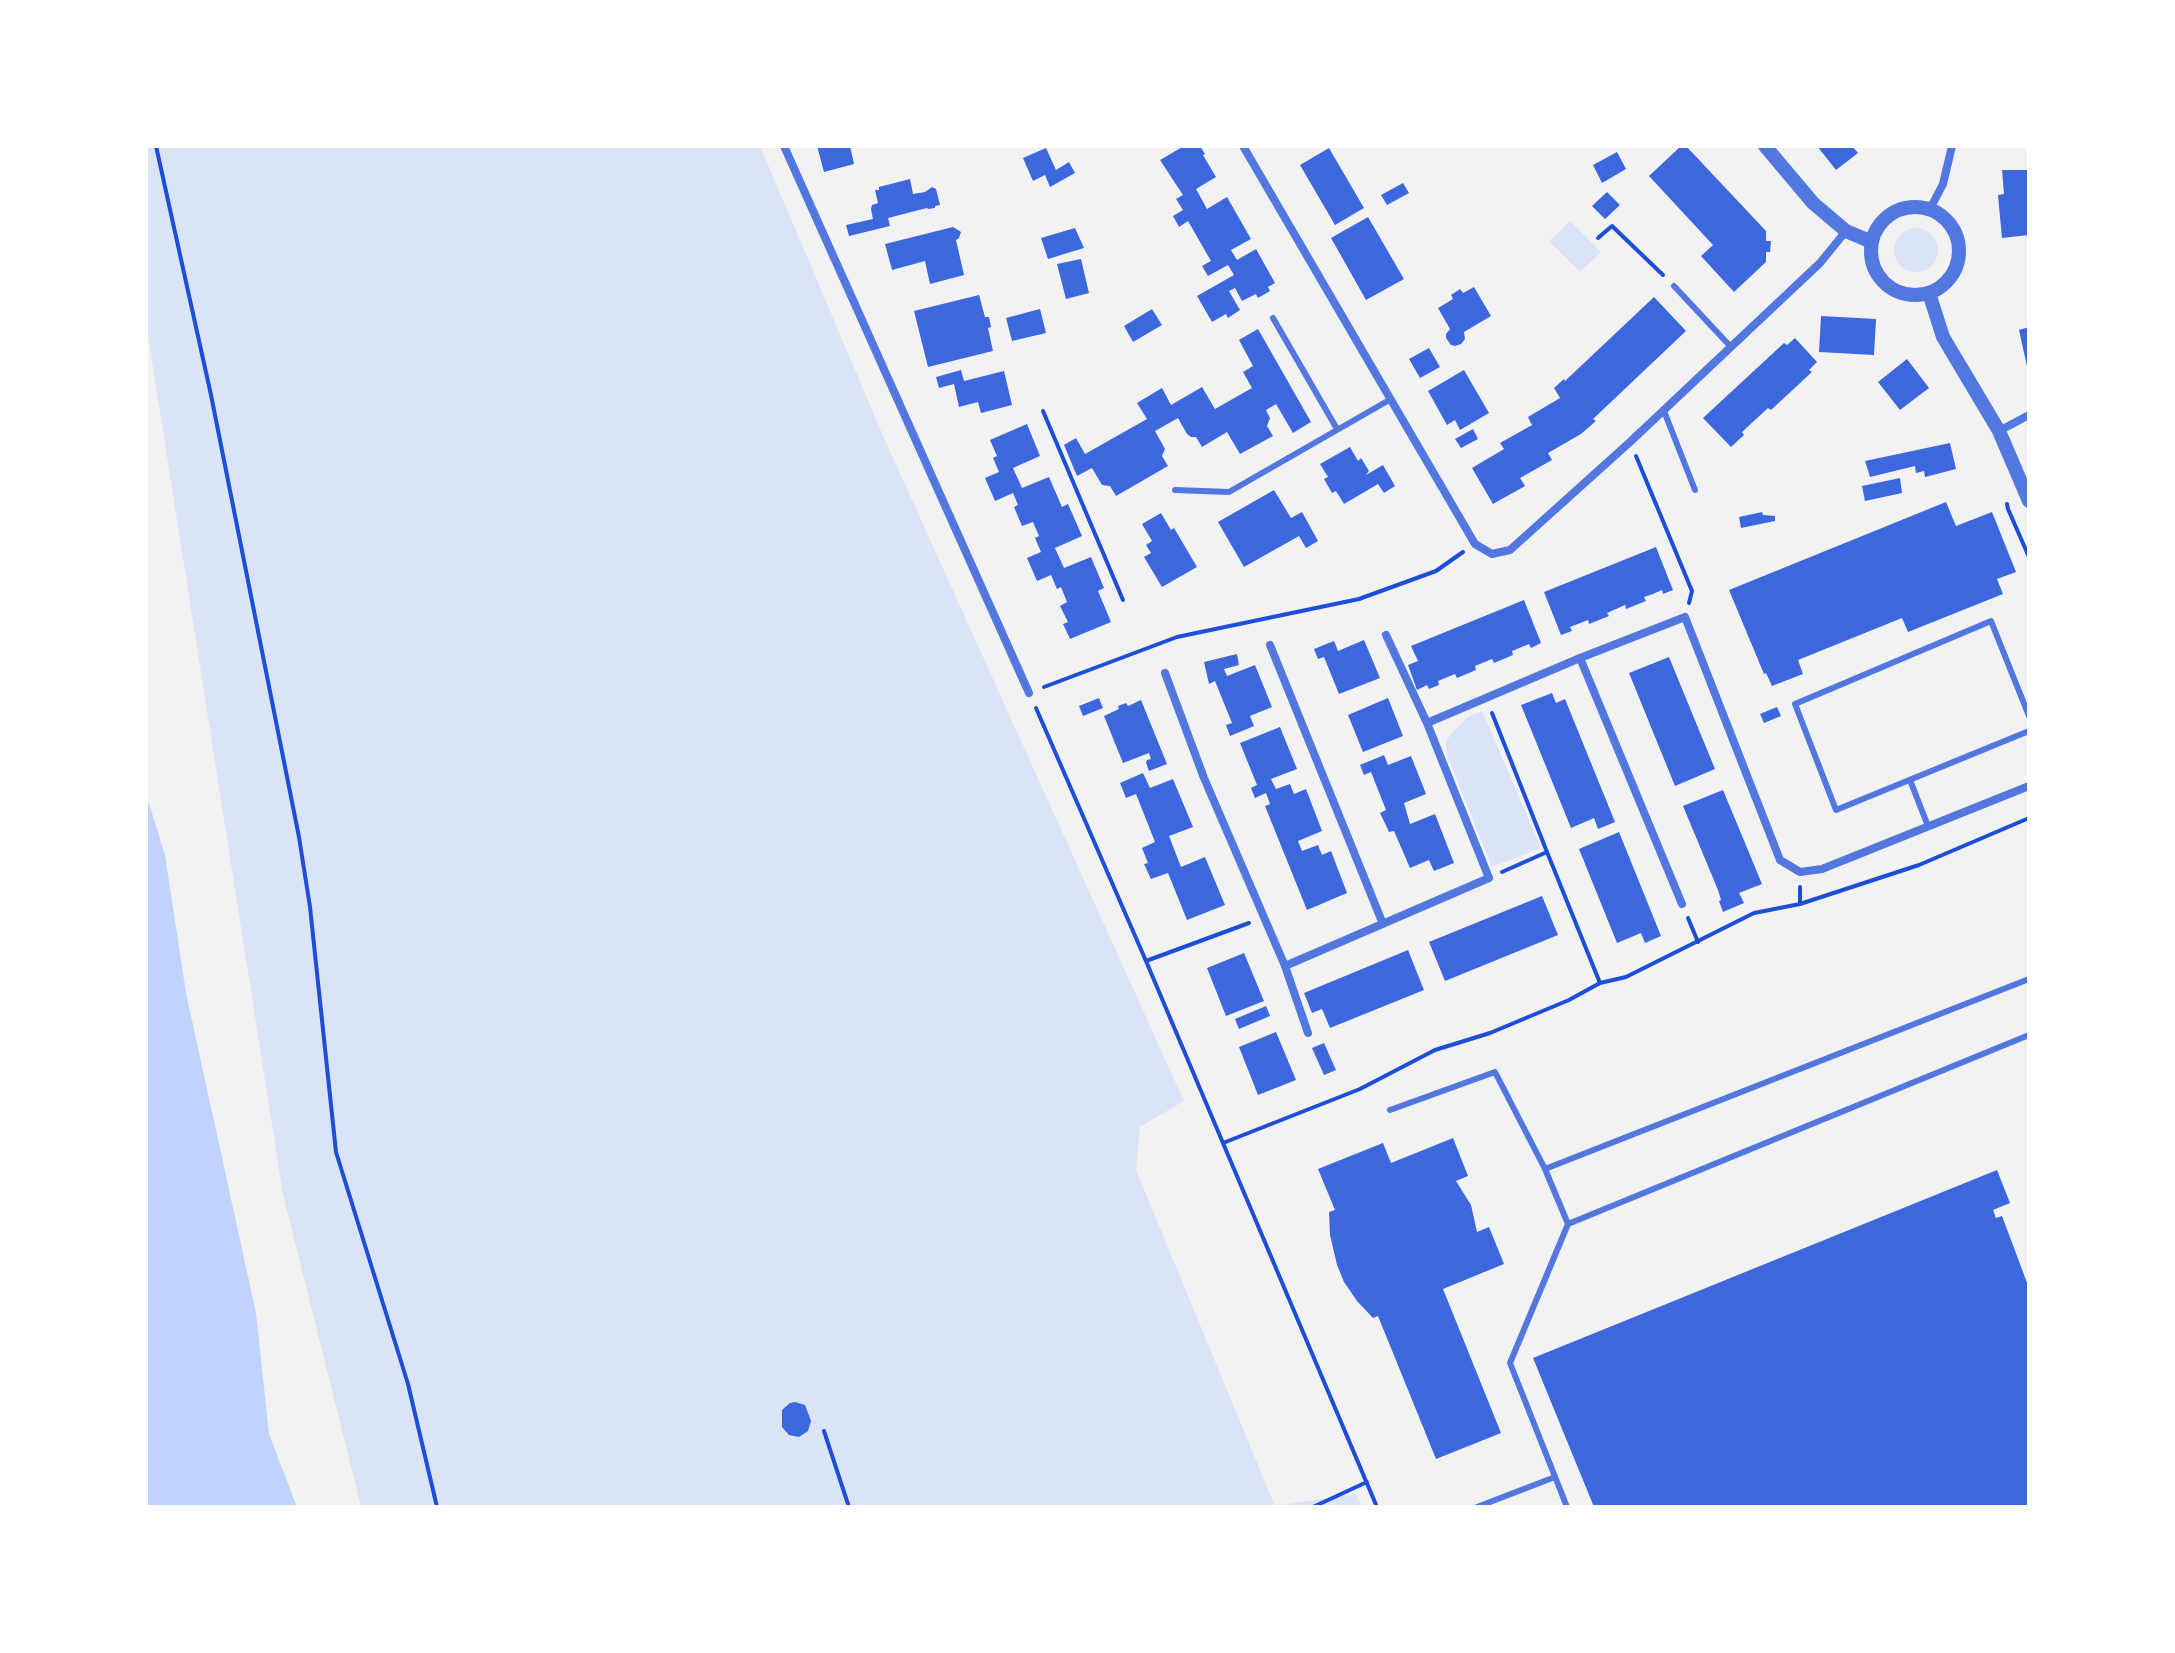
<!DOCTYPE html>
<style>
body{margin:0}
#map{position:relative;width:2175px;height:1653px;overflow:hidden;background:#f2f2f2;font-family:Helvetica,sans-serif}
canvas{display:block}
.frame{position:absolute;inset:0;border:148px solid #fff;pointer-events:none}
</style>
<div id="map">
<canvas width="2175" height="1653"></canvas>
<div class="frame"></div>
</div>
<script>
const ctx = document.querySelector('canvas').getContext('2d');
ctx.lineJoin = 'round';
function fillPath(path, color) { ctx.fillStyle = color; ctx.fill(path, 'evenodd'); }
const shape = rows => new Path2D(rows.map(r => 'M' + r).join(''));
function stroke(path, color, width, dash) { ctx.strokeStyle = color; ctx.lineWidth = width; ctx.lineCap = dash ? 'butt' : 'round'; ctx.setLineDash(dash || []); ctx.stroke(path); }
fillPath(shape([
 [146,146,760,146,884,438,1184,1101,1140,1127,1136,1170,1275,1506,1356,1494,1362,1507,361,1507,283,1195,146,323],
 [1570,221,1601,252,1580,272,1549,241],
 '1894 250a22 22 0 1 1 44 0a22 22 0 1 1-44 0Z',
 [1482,711,1541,848,1492,867,1447,755,1446,741,1452,733,1468,717]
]), '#dbe4f7');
fillPath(shape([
 [146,794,165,855,186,993,256,1313,269,1434,297,1507,146,1507]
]), '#bfd3fe');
fillPath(shape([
 [817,146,850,146,854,164,824,172],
 [1184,146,1200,146,1205,154,1203,155,1216,177,1196,189,1207,209,1227,197,1251,239,1231,250,1237,260,1256,249,1275,283,1268,287,1270,291,1258,298,1256,294,1242,301,1235,288,1229,291,1240,310,1228,318,1226,314,1212,322,1197,296,1234,275,1228,265,1208,276,1202,266,1211,261,1188,221,1179,227,1173,216,1183,210,1176,199,1183,195,1160,160],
 [1681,146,1686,146,1766,231,1766,241,1771,241,1770,252,1766,252,1766,262,1734,292,1701,256,1713,245,1649,176],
 [1817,146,1852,146,1858,153,1836,170],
 [1046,148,1056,170,1069,162,1075,173,1050,187,1045,175,1033,181,1023,158],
 [1329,148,1364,208,1335,225,1300,165],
 [1617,152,1626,169,1602,183,1593,165],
 [2002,170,2029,170,2029,235,2002,238,1998,195,2004,194],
 [910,179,913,194,925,192,932,187,936,189,940,205,935,206,935,208,928,209,927,208,888,218,890,226,849,236,846,225,873,219,871,209,872,205,878,203,875,190,879,190,879,187],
 [1403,183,1409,193,1387,205,1381,195],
 [1607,192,1620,205,1605,219,1592,206],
 [1368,217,1404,279,1366,300,1331,238],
 [953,227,961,232,959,238,956,240,964,275,930,284,925,261,892,270,885,244],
 [1075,228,1084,248,1048,259,1041,238],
 [1081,259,1089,293,1066,299,1057,264],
 [1474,287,1491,316,1464,332,1465,339,1461,344,1455,346,1451,345,1446,338,1446,334,1450,329,1438,308,1453,299,1451,295,1460,289,1463,293],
 [979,295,985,317,989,317,991,327,988,328,993,351,928,367,914,311],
 [1654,297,1686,331,1593,419,1596,421,1581,434,1548,453,1552,460,1520,478,1525,486,1493,504,1472,468,1504,449,1500,443,1532,425,1528,417,1560,398,1554,388,1564,379,1565,381],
 [1040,309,1046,333,1012,341,1006,318],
 [1152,309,1162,325,1133,342,1124,326],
 [1821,316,1876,319,1874,355,1819,352],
 [2029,327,2029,371,2028,371,2019,330],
 [1258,329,1311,422,1293,433,1276,404,1266,410,1270,418,1267,426,1273,436,1240,454,1227,432,1202,447,1196,437,1191,437,1187,434,1178,418,1155,431,1165,449,1162,456,1168,466,1116,496,1110,486,1102,485,1092,468,1077,476,1064,445,1076,438,1085,454,1147,419,1137,403,1162,388,1171,405,1202,387,1215,409,1252,388,1243,372,1253,366,1239,340],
 [1795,338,1817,362,1809,370,1812,372,1771,410,1768,408,1742,432,1744,435,1731,447,1703,418,1784,343,1787,345],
 [1429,348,1440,367,1420,378,1409,359],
 [1907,359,1929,388,1900,410,1878,382],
 [961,370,964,381,1004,371,1012,405,981,413,978,402,959,407,954,384,939,388,936,377],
 [1464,370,1489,413,1460,430,1455,420,1447,425,1428,391],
 [1027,424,1040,456,1013,468,1022,488,1049,477,1062,507,1068,504,1082,536,1055,548,1064,568,1091,557,1104,588,1098,591,1111,622,1070,639,1063,624,1068,622,1060,606,1067,602,1061,587,1057,589,1051,575,1037,581,1027,558,1041,552,1035,538,1039,536,1033,522,1022,526,1014,507,1018,505,1013,493,995,501,985,478,999,472,993,458,997,456,990,440],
 [1473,429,1478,439,1461,448,1455,439],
 [1950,443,1956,469,1925,477,1924,471,1916,473,1915,466,1870,477,1865,461],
 [1350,447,1358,461,1361,458,1369,471,1366,475,1383,465,1395,486,1384,493,1378,484,1344,504,1336,491,1332,493,1324,479,1328,477,1320,464],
 [1900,478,1902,493,1865,501,1862,486],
 [1274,490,1291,518,1302,512,1318,541,1306,548,1299,536,1244,567,1218,522],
 [1946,502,1956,526,1992,512,2016,572,1997,579,2003,594,1908,632,1902,618,1798,660,1803,674,1772,686,1766,673,1764,674,1729,590],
 [1762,512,1763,515,1775,516,1775,521,1741,528,1739,517],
 [1161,513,1171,530,1174,528,1197,567,1162,587,1144,557,1151,553,1146,545,1152,541,1142,524],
 [1656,547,1673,590,1663,594,1662,590,1653,594,1644,597,1646,601,1626,609,1625,605,1607,613,1609,616,1589,624,1588,620,1570,627,1572,631,1561,635,1544,592],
 [1524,600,1541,643,1531,648,1529,644,1512,651,1513,655,1494,663,1492,659,1475,666,1476,670,1457,678,1455,674,1438,681,1439,685,1429,689,1427,685,1417,690,1408,665,1418,661,1411,646],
 [1364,640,1380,678,1339,694,1324,657,1318,659,1314,649,1334,641,1338,651],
 [1237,654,1239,665,1224,669,1227,676,1255,665,1272,707,1250,716,1254,726,1230,736,1226,725,1232,723,1215,681,1209,684,1204,662],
 [1669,657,1715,769,1675,786,1629,673],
 [1552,693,1556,703,1565,699,1615,822,1598,829,1594,818,1571,828,1521,705],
 [1099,698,1103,708,1083,716,1079,706],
 [1388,698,1403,736,1363,752,1348,715],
 [1141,700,1167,764,1149,771,1146,763,1147,760,1151,759,1149,753,1123,763,1104,716,1119,709,1118,706,1126,703,1128,706],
 [1777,707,1781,716,1764,723,1760,714],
 [1280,727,1297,769,1271,779,1276,789,1290,784,1294,794,1306,789,1322,831,1298,841,1302,851,1318,845,1322,855,1331,851,1347,893,1307,910,1265,806,1270,804,1266,793,1255,798,1251,788,1257,785,1240,743],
 [1384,755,1388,765,1411,756,1426,794,1404,803,1410,824,1435,814,1454,863,1434,871,1429,860,1410,868,1394,831,1389,832,1380,813,1386,810,1371,772,1364,775,1360,765],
 [1143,773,1150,788,1173,779,1193,827,1169,836,1181,867,1205,857,1225,905,1187,920,1168,873,1151,879,1144,864,1148,863,1142,848,1155,842,1136,794,1126,798,1120,783],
 [1723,790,1762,884,1739,893,1744,903,1723,912,1719,901,1721,900,1718,890,1683,806],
 [1619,832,1661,936,1645,943,1641,933,1617,943,1579,849],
 [1542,896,1558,935,1445,981,1429,942],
 [1408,950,1424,990,1330,1028,1322,1009,1312,1013,1304,993],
 [1244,953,1264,1001,1226,1016,1207,968],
 [1266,1006,1270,1016,1239,1029,1235,1019],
 [1276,1032,1296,1080,1258,1095,1239,1047],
 [1324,1043,1336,1070,1324,1075,1312,1048],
 [1453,1138,1468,1176,1456,1181,1471,1205,1477,1232,1489,1227,1504,1264,1443,1289,1501,1433,1436,1459,1378,1316,1373,1318,1357,1301,1344,1282,1337,1265,1330,1235,1329,1212,1335,1210,1318,1169,1383,1143,1391,1163],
 [1997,1170,2010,1203,1993,1210,1996,1218,2002,1216,2029,1288,2029,1507,1594,1507,1533,1358],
 [795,1402,805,1405,811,1421,808,1431,799,1437,789,1435,782,1427,782,1410,790,1403]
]), '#3d67dc');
stroke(shape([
 [156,146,211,395,299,837,310,907,336,1152,408,1384,437,1507],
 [1598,238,1612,226,1663,275],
 [1043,411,1123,600],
 [1636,456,1692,591,1689,603],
 [2007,504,2008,509,2029,557],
 [1044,687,1177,637,1359,599,1436,571,1463,552],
 [1036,708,1146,961,1377,1507],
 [1492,713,1547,852],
 [1502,872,1547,852,1600,983],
 [1800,904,1800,887],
 [1688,918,1698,942],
 [1146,961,1249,923],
 [1223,1143,1360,1089,1435,1050,1490,1033,1569,1000,1600,983,1626,977,1754,913,1800,904,1919,865,2029,818],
 [824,1431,849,1507],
 [1313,1507,1367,1482]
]), '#1d4ed8', 4);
stroke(shape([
 [1674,286,1731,347],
 [1273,318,1337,429],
 [1664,411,1695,490],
 [1175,490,1229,492,1391,399],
 [2029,716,1991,621,1795,704,1836,810,2029,731],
 [1910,780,1928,826],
 [1390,1110,1495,1072,1545,1169],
 [1568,1224,1545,1169,2029,979],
 [1477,1507,1555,1477],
 [1567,1507,1510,1363,1568,1224,2029,1035]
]), '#5277de', 6);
stroke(shape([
 [784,146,1029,693],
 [1243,146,1475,544,1492,554,1510,550,1630,442,1820,263,1846,231],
 [1930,209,1943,184,1952,146],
 [1999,431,2029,415],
 [1270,645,1383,924],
 [1165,673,1204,778,1285,966,1308,1033],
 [1427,723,1580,658],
 [1682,904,1580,658,1685,617,1780,860,1800,872,1822,869,2029,786],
 [1285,966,1489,878,1427,723,1386,635]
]), '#5277de', 8);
stroke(shape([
 [1765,146,1813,203,1846,231,1872,242],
 '1871 251a44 44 0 1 1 88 0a44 44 0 1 1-88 0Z',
 [1929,293,1943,337,1999,431,2029,501]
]), '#5277de', 14);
</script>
